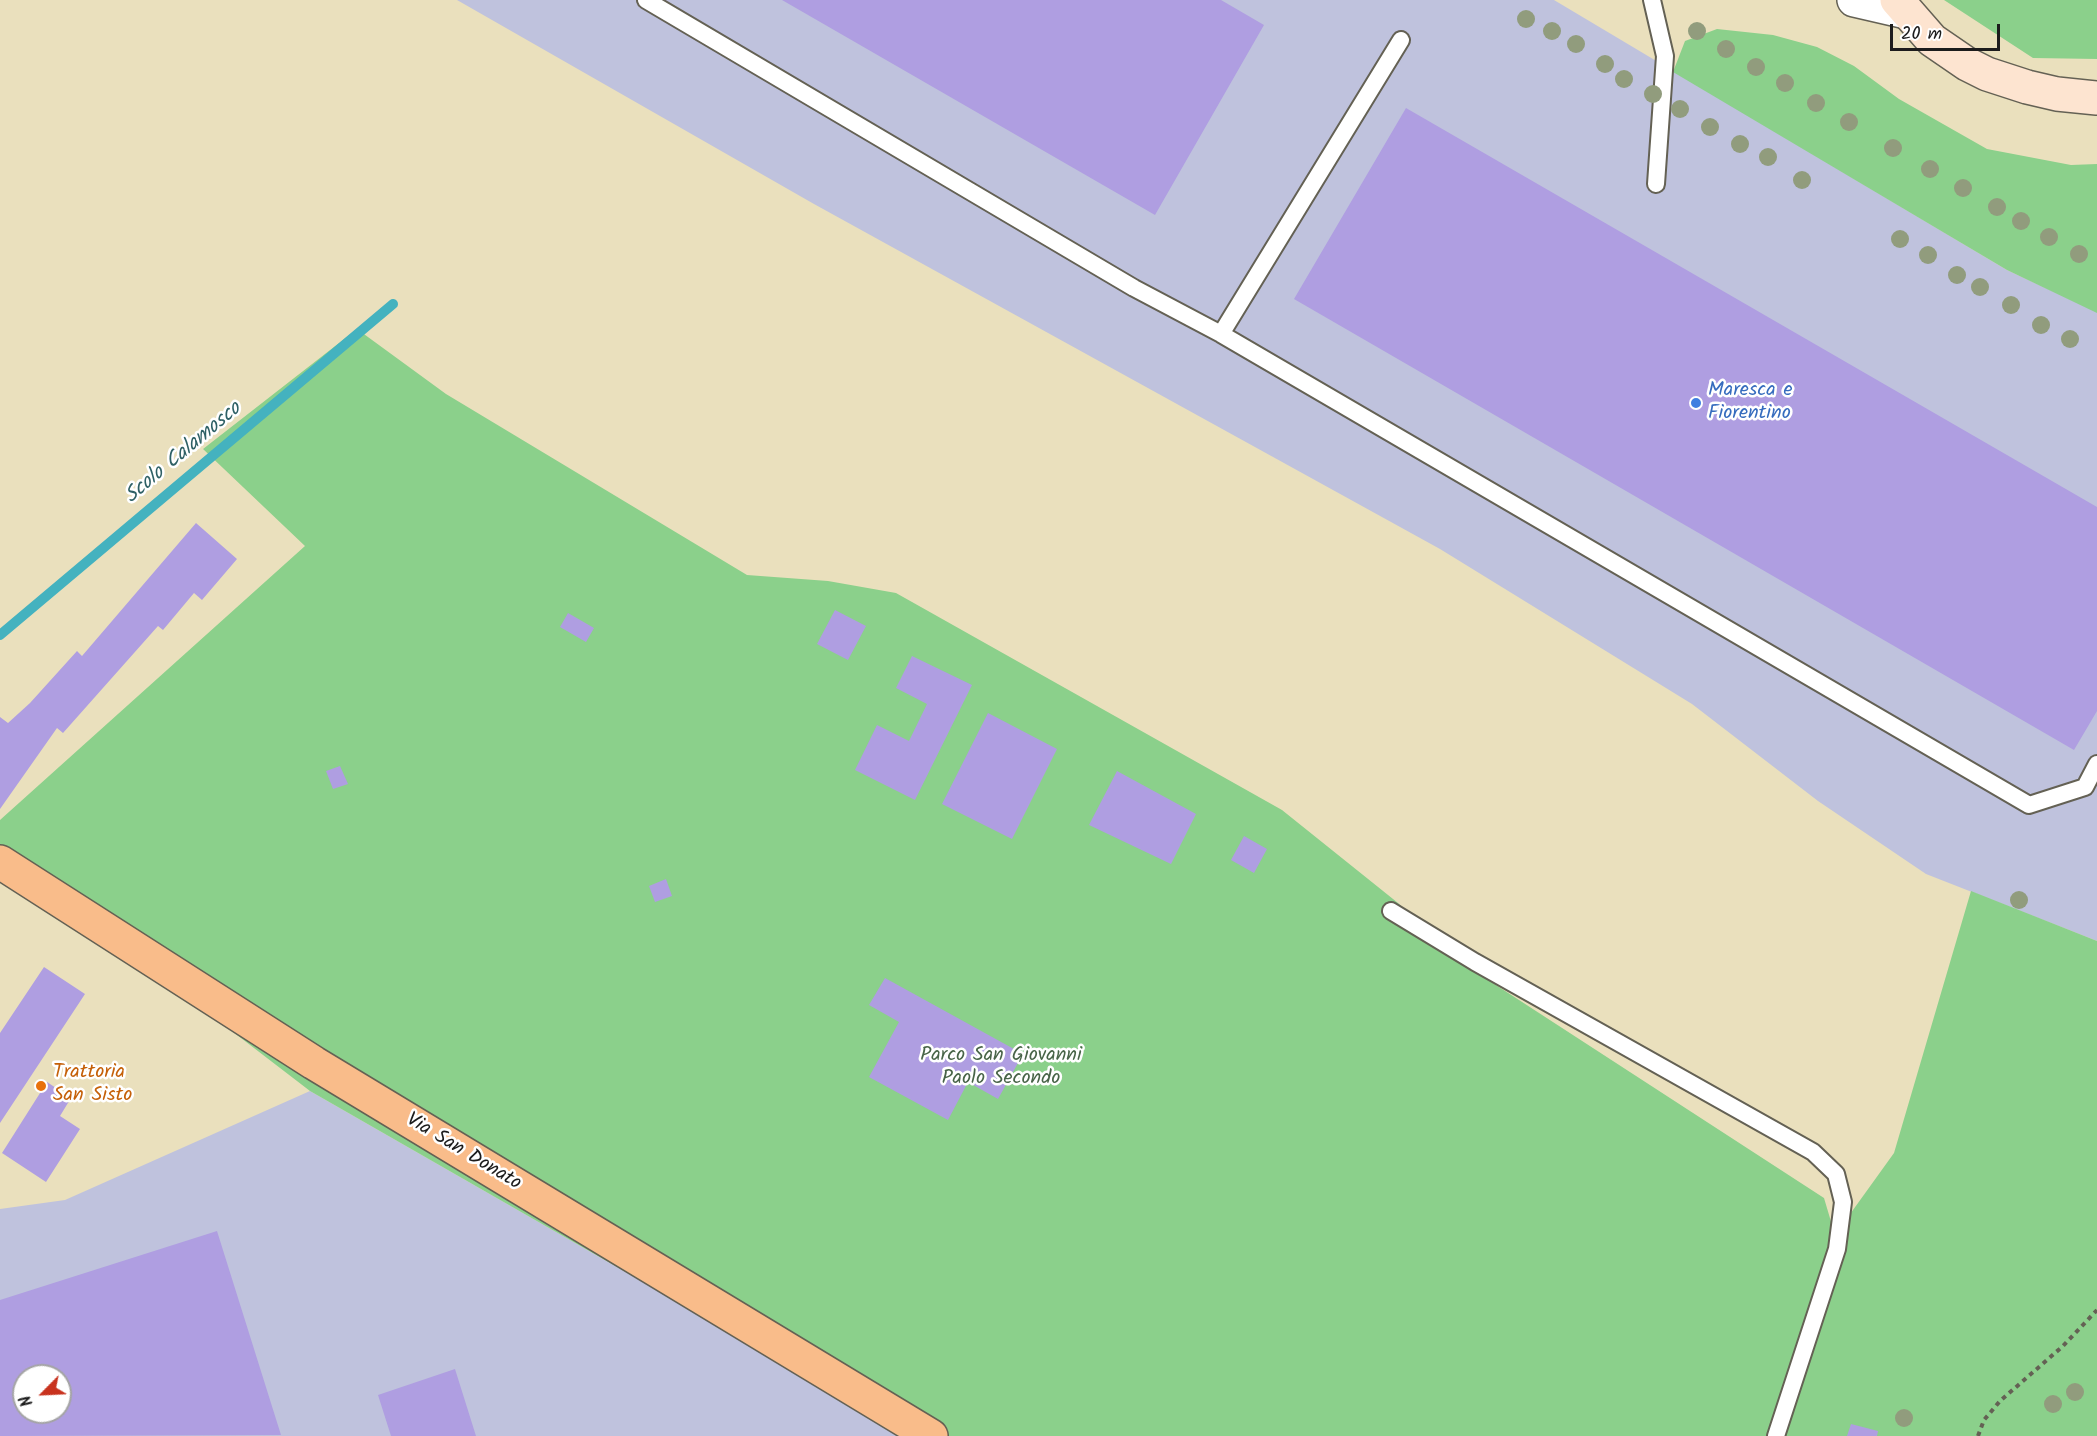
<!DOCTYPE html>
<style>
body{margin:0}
#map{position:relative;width:2097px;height:1436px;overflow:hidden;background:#eae0bd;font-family:Kalam,sans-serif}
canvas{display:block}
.north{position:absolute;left:12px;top:1364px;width:60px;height:60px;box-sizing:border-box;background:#fff;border:2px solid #a4a4a4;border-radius:50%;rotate:246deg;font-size:16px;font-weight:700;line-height:24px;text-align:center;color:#1c1c1c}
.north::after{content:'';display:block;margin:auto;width:21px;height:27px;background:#c8321e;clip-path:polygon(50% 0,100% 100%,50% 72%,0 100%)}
.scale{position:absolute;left:1890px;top:24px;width:110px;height:27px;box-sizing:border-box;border:3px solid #1c1c1c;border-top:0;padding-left:8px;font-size:18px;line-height:21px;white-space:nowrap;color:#1c1c1c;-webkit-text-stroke:4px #fff;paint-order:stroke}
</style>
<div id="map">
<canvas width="2097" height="1436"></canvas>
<div class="north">N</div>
<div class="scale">20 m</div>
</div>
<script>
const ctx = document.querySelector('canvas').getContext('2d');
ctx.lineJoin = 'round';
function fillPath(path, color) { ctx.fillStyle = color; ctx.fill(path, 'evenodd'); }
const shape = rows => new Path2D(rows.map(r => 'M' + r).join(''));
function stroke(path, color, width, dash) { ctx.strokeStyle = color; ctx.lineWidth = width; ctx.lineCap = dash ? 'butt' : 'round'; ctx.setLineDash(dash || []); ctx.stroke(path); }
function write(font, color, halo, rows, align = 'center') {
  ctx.font = font + ' Kalam,sans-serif'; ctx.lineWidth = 5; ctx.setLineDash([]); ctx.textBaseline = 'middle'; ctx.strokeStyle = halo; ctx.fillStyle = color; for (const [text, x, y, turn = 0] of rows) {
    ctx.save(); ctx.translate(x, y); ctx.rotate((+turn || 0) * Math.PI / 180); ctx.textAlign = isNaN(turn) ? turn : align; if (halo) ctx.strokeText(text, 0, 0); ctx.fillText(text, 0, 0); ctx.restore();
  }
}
fillPath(shape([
 [457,0,1554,0,2007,270,2097,312,2097,941,1926,874,1818,801,1692,704,1440,549,814,204],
 [310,1091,912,1436,0,1436,0,1209,65,1200],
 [24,1376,60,1376,60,1412,24,1412]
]), '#bfc2dd');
fillPath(shape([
 [1944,0,2097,0,2097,59,2033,58],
 [1717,29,1773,35,1817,47,1854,66,1899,99,1987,149,2071,165,2097,164,2097,313,2007,270,1673,72,1685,41],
 [357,329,446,394,747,575,828,581,896,593,1282,810,1398,903,1462,963,1824,1198,1835,1235,1894,1153,1971,891,2097,941,2097,1436,912,1436,310,1091,138,959,0,869,0,820,305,546,203,449]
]), '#8bd08b');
stroke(shape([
 [0,635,393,304]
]), '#44b2bf', 10);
fillPath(shape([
 [782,0,1221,0,1264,25,1155,215],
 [1406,108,2097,507,2097,711,2074,750,1294,299],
 [196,523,237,559,202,600,194,593,163,630,158,626,63,733,57,728,0,809,0,717,8,723,30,703,77,651,82,656],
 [835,610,866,626,848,660,817,644],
 [568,613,594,628,586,642,560,627],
 [912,656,972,685,915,800,855,770,877,725,909,741,927,704,896,688],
 [988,713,1057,749,1012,839,942,804],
 [340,766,348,784,333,789,326,771],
 [1117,771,1196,814,1171,864,1089,825],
 [1244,836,1267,849,1254,873,1231,860],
 [666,879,672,896,655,902,649,886],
 [44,967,85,994,0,1123,0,1033],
 [885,978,1023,1054,998,1099,968,1082,948,1120,869,1077,899,1022,869,1005],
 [47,1082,71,1098,60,1116,80,1129,46,1182,2,1153],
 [217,1231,281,1435,0,1436,0,1300],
 [24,1376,60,1376,60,1412,24,1412],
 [455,1369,476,1436,391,1436,378,1395],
 [1851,1424,1878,1431,1877,1436,1847,1436]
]), '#af9ee1');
const service = shape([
 [646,0,1134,288,1221,334,2029,805,2085,787,2097,764],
 [1652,0,1665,56,1656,184],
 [1221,334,1401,40],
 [1391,911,1475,962,1813,1152,1836,1174,1843,1202,1837,1249,1776,1436]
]);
const minor = shape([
 [1854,0,1906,12]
]);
const secondary = shape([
 [1897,0,1932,40,1967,64,1987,74,2027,87,2057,94,2097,98]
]);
const primary = shape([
 [0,862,314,1063,931,1436]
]);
stroke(service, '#646154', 20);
stroke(minor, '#646154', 36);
stroke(secondary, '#646154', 36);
stroke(primary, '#646154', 36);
stroke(shape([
 [1978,1436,1984,1420,2000,1401,2063,1346,2097,1310]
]), '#646154', 4, [4.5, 4.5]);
stroke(service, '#fff', 16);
stroke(minor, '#fff', 33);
stroke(secondary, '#fde4d0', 33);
stroke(primary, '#f9bc8a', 33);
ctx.fillStyle = '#919c7d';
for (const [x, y] of [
 [1526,19],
 [1552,31],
 [1697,31],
 [1576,44],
 [1726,49],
 [1605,64],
 [1756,67],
 [1624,79],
 [1785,83],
 [1653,94],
 [1816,103],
 [1680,109],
 [1849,122],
 [1710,127],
 [1740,144],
 [1893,148],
 [1768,157],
 [1930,169],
 [1802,180],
 [1963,188],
 [1997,207],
 [2021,221],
 [2049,237],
 [1900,239],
 [2079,254],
 [1928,255],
 [1957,275],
 [1980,287],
 [2011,305],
 [2041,325],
 [2070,339],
 [2019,900],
 [2075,1392],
 [2053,1404],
 [1904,1418]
]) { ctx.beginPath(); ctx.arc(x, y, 9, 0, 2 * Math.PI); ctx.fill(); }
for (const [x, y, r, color] of [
 [1696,403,6,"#3f7fe0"],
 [41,1086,6,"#e8710a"]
]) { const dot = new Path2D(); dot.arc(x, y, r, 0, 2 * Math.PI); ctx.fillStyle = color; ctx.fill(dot); stroke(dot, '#fff', 2); }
write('20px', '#366cbe', '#fff', [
 ["Maresca e",1708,392],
 ["Fiorentino",1708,415]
], 'left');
write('20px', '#486448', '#fff', [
 ["Parco San Giovanni",1001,1057],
 ["Paolo Secondo",1001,1080]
]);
write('20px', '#c56008', '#fff', [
 ["Trattoria",53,1074],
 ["San Sisto",53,1097]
], 'left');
write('20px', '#1c1c1c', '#fff', [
 ["Via San Donato",463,1153,31]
]);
write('italic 21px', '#2e6065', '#fff', [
 ["Scolo Calamosco",184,454,-40]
]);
</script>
